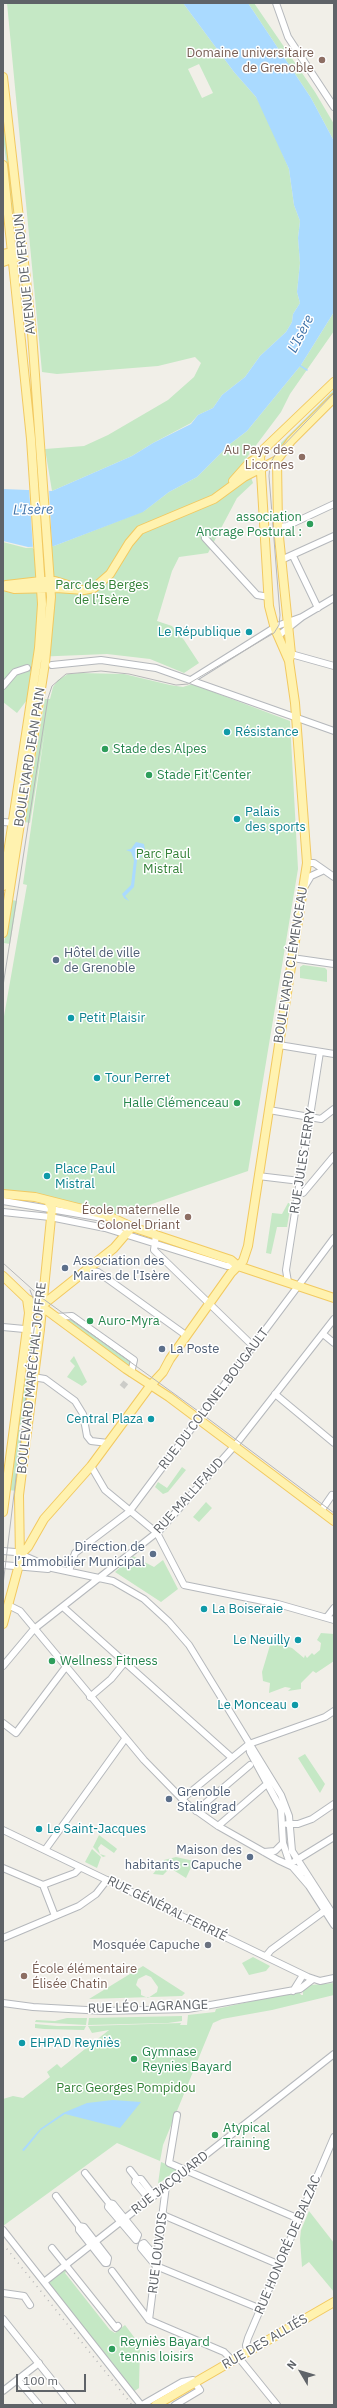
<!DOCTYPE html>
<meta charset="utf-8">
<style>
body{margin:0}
#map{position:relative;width:337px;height:2408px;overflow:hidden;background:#f1efe8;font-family:"IBM Plex Sans",sans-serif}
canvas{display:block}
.frame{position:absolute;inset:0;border:4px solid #5f6368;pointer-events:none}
.north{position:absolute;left:281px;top:2352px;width:40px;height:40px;-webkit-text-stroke:3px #fff;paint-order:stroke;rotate:308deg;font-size:11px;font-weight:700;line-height:16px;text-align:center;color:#5f6368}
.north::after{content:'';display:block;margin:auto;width:14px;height:18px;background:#5f6368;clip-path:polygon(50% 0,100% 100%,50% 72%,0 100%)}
.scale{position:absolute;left:16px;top:2374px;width:70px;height:18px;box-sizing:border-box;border:2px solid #5f6368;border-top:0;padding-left:5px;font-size:12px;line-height:14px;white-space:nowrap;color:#5f6368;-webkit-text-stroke:3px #fff;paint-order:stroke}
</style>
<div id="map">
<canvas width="337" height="2408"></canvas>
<div class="frame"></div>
<div class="north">N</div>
<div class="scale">100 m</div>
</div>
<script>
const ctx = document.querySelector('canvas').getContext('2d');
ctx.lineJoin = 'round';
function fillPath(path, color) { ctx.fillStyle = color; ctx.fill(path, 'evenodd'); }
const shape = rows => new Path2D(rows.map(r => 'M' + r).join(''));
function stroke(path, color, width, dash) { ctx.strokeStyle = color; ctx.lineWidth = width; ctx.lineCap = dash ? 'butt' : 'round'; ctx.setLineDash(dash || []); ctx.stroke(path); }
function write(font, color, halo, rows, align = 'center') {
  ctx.font = font + ' "IBM Plex Sans",sans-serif'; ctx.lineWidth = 3; ctx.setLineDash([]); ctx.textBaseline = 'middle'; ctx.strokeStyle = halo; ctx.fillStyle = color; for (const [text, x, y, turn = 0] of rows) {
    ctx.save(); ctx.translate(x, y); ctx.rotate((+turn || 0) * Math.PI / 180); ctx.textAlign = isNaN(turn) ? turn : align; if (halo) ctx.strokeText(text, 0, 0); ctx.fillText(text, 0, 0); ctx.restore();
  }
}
fillPath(shape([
 [7,3,183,3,234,72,256,97,266,114,289,169,294,205,300,221,298,238,300,263,297,292,300,303,293,314,292,322,286,332,260,356,245,377,222,395,213,408,198,415,191,423,153,443,132,456,52,491,45,449,84,446,108,435,168,400,194,377,201,363,195,357,158,366,57,374,42,372],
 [199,64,213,93,202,98,188,69],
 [248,3,254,3,315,92,334,124,334,141,311,98],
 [3,106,19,251,18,252,3,137],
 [334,312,334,331,290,394,281,412,245,460,253,483,237,498,208,553,179,557,172,571,157,621,172,626,184,640,199,663,184,673,150,659,107,654,33,657,27,700,17,713,3,702,3,542,26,548,54,546,144,511,169,492,197,477,230,444,247,431,301,365],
 [333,391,334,392,274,453,272,452],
 [80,673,124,674,170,685,183,687,192,684,290,721,298,869,248,1171,120,1215,3,1192,3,1022,27,885,23,884,45,729,30,823,25,822,45,699,50,699,53,687,58,680,68,674],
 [12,900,17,901,10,944,4,943],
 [303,965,325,968,327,970,327,982,300,978,300,967],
 [288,1203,291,1203,287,1227,277,1227,271,1254,266,1253,272,1213,282,1214],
 [62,1318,71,1318,132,1363,131,1368],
 [29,1332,35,1333,24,1426,17,1425],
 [74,1356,87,1382,82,1386,67,1377,75,1366,70,1361],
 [16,1430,23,1430,16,1491,9,1490],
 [182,1467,186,1470,168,1492,163,1494,155,1487,158,1482,167,1488],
 [206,1502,212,1508,199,1522,193,1517],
 [133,1556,154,1567,163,1560,178,1589,161,1602,115,1572],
 [321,1633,334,1634,334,1661,316,1673,313,1671,301,1683,301,1689,288,1691,291,1688,285,1687,269,1693,270,1683,263,1681,262,1672,271,1642,292,1648,304,1658,305,1655,307,1658,312,1653,314,1655,320,1650,321,1643,317,1640],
 [305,1754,325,1784,320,1793,298,1758],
 [99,1835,116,1848,117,1849,114,1853,101,1844,98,1848,100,1854,106,1856,103,1857,93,1847],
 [92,1849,101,1857,97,1868,85,1862],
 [176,1857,194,1861,186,1878,170,1868,163,1875,153,1874,164,1860],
 [253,1957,270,1966,266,1971,249,1975,242,1963],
 [143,1966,185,1993,182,1996,89,1999],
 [146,1975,151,1977,158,1987,157,1992,148,1998,141,1995,141,1990,136,1985,138,1979],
 [334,1983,334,1995,272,2010,222,2019,213,2023,163,2145,160,2161,117,2143,3,2226,3,2099,13,2096,23,2098,50,2077,47,2072,57,2064,61,2068,109,2030,92,2033,88,2026,181,2023,180,2025,187,2025,188,2015,215,2012,216,2009,299,1991,301,1995,303,1995,303,1989,310,1985],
 [182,2016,182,2021,168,2023,88,2025,89,2018],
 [67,2018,87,2018,86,2025,35,2022,36,2020,55,2021],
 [35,2024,57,2026,86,2026,84,2030,44,2029,35,2028],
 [161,2162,178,2169,158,2184],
 [309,2211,334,2243,334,2292,309,2262,302,2267,300,2239,301,2230],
 [63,2269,67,2271,65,2273,110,2330,115,2333,125,2325,140,2345,139,2388,133,2392,47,2282]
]), '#c5e8c5');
fillPath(shape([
 [183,3,248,3,311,98,334,141,334,312,301,365,247,431,230,444,197,477,169,492,143,512,54,546,28,547,3,541,3,489,52,491,132,456,153,443,191,424,198,415,213,408,222,395,245,377,260,356,286,332,292,322,293,314,300,303,297,292,300,263,298,238,300,221,294,205,289,169,256,97,234,72],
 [136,842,144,844,145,850,142,856,137,860,134,887,125,896,129,901,124,898,122,894,131,885,134,860,131,852,126,850,131,849],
 [113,2100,141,2102,120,2128,65,2114,41,2130,24,2151,22,2150,40,2129,63,2113,87,2103]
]), '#aadaff');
fillPath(shape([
 [29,488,49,489,52,548,33,549]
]), '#f1efe8');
stroke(shape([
 [299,365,307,370]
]), '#aadaff', 1.5);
stroke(shape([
 [122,1387,127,1381]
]), '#ccccc8', 6, [6, 3]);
const minor = shape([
 [276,3,288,37,334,107],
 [278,527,287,526,334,504],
 [205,538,257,595,269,597],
 [293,556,318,608],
 [281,560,334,536],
 [278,636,302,617,334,598],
 [291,654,334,666],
 [52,665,101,660,156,668,334,731],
 [191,680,277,626,302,617],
 [3,686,15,672,27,668],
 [3,822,16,823],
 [307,863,314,863,334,877],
 [305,886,311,876,322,871],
 [292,958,334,964],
 [279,1045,334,1054],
 [269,1110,321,1119,334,1109],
 [258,1176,300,1181],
 [298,1193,303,1193,334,1156],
 [3,1201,103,1218],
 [3,1212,50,1217,105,1228,227,1266,238,1266],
 [156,1235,154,1250,253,1346],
 [85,1270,98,1272,187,1336],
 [288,1282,286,1270,320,1052],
 [55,1317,72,1316,134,1360,131,1373],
 [3,1327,35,1330,36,1338],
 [323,1334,334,1343],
 [33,1377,45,1379,75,1401,83,1414,87,1436,91,1441,108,1443],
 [275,1394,334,1443],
 [91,1466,105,1490,157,1533,184,1585,278,1604,334,1620],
 [321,1511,332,1495],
 [3,1551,15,1552,52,1568,113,1581,144,1599,169,1622,189,1645,281,1795,289,1816,292,1851,334,1916],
 [3,1565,48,1569],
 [69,1571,75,1553,129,1512,334,1238],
 [8,1605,20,1611,144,1760,187,1804,218,1826,278,1860,304,1872],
 [63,1607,231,1757],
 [327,1617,334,1608],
 [3,1666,34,1629,160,1530,237,1443,334,1319],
 [90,1697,111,1679,125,1662],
 [3,1723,16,1733,65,1668],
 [249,1746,250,1752,281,1809,283,1843,290,1864,309,1886,334,1925],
 [182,1799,249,1744,325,1717,334,1711],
 [196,1811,250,1765],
 [287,1824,298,1824,312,1819,334,1804],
 [218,1826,268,1783],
 [3,1830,308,1977,320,1981,334,1978],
 [45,1850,125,1739],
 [264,1852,275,1851,283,1843],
 [295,1861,334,1837],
 [3,1868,43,1885,75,1873,80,1868],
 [43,1885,55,1916],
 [3,1938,79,1906,96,1894,107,1880],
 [266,1956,271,1950,327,1909],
 [293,1991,303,1975],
 [3,2003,33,2007,104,2011,188,2009,300,1989,313,1979],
 [177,2115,169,2163,299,2219],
 [130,2170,137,2179],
 [85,2173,109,2203],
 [56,2196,79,2226],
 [149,2199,135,2182,136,2179,141,2179,154,2196],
 [109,2203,113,2204,138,2235,136,2240,108,2207,109,2203],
 [163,2215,280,2265],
 [79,2226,84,2227,108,2258,107,2263,105,2263,79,2230,79,2226],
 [3,2230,141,2405],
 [52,2248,116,2328,118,2326],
 [157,2258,144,2243,142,2244,141,2248,156,2266,261,2309],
 [112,2271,149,2320],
 [44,2282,334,2054],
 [3,2293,24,2296,30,2305],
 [3,2319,72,2405],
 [149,2320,166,2186],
 [149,2320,224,2352,233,2361],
 [247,2353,246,2345,248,2338,334,2137],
 [239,2358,277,2405],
 [18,2380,39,2405],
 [3,2391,39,2363],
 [142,2405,182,2382,193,2380,200,2390,175,2405]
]);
const major = shape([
 [3,77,32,333,51,597,45,663,3,933],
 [3,165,31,439,42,604,39,648,3,886],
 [3,254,13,252],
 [3,262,17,257],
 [233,481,249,463,260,456],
 [6,585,41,581,55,581,71,586],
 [3,586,14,589,56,588,84,590,94,588,110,574,129,543,140,530,214,499,244,477,277,460],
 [289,660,291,654,278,527,277,460,291,441,334,398],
 [3,1194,35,1197,106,1215,132,1227,231,1260,238,1266,334,1298],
 [3,1276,27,1299,41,1306,126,1369,169,1397,334,1521],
 [40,1307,114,1248,132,1227],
 [3,1512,29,1313,27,1299],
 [20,1555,28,1547,44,1519,91,1466,150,1386,163,1372,170,1359,231,1273,243,1261,248,1246,307,863,295,703,289,661,275,629,269,606,260,456,264,449,334,382],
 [3,1624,20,1561,19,1495,40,1329,52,1208,48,1201],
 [156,2405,334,2302]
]);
stroke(minor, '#b5b8bc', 8);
stroke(major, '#f2c960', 10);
stroke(minor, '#fff', 6);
stroke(major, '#fff2af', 8);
stroke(shape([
 [3,986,48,698,52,686,66,674,101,671,129,674,176,685,188,684,274,633,279,625,280,615,269,476,270,464,276,453,334,393],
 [3,1263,42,1298,198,1411,334,1513],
 [3,1585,36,1313,35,1303,30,1290]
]), '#b6b7b8', 1);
stroke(shape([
 [3,2244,132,2405]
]), '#b6b7b8', 1.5, [1, 5]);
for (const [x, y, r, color] of [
 [322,60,4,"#8d6e63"],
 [302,457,4,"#8d6e63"],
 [310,524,4,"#2e9e5b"],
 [249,632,4,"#0f9aa8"],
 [227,732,4,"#0f9aa8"],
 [105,749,4,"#2e9e5b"],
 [149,775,4,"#2e9e5b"],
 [237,819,4,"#0f9aa8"],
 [56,960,4,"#5c6f8a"],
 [71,1018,4,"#0f9aa8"],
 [97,1078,4,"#0f9aa8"],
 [237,1103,4,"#2e9e5b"],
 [47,1176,4,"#0f9aa8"],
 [188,1217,4,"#8d6e63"],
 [65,1268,4,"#5c6f8a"],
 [90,1321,4,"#2e9e5b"],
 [162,1349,4,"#5c6f8a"],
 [151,1419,4,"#0f9aa8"],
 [153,1554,4,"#5c6f8a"],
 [204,1609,4,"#0f9aa8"],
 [298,1640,4,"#0f9aa8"],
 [52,1661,4,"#2e9e5b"],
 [295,1705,4,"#0f9aa8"],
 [169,1799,4,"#5c6f8a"],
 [39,1829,4,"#0f9aa8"],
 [250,1857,4,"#5c6f8a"],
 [208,1945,4,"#6b7280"],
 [24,1976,4,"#8d6e63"],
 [22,2043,4,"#0f9aa8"],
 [134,2059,4,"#2e9e5b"],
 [215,2135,4,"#2e9e5b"],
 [112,2349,4,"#2e9e5b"]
]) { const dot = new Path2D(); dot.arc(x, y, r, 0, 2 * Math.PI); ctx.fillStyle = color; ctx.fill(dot); stroke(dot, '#fff', 1.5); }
write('13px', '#785e54', '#fff', [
 ["Domaine universitaire",314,53],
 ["de Grenoble",314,68],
 ["Au Pays des",294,450],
 ["Licornes",294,465],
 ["École maternelle",180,1210],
 ["Colonel Driant",180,1225],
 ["École élémentaire",32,1969,"left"],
 ["Élisée Chatin",32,1984,"left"]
], 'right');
write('13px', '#5f6368', '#fff', [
 ["AVENUE DE VERDUN",25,274,-96],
 ["BOULEVARD JEAN PAIN",30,757,-81],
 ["BOULEVARD CLÉMENCEAU",291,965,-81],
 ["RUE JULES FERRY",303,1161,-81],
 ["BOULEVARD MARÉCHAL JOFFRE",32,1378,-84],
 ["RUE DU COLONEL BOUGAULT",214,1399,-53],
 ["RUE MALLIFAUD",189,1496,-48],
 ["RUE GÉNÉRAL FERRIÉ",167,1909,26],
 ["RUE LÉO LAGRANGE",148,2007,-2],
 ["RUE JACQUARD",170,2183,-38],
 ["RUE HONORÉ DE BALZAC",288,2245,-67],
 ["RUE LOUVOIS",158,2253,-83],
 ["RUE DES ALLIÉS",265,2342,-30]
]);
write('13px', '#27864d', '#fff', [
 ["association",302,517,"right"],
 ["Ancrage Postural :",302,532,"right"],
 ["Stade des Alpes",113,749],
 ["Stade Fit'Center",157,775],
 ["Halle Clémenceau",229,1103,"right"],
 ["Auro-Myra",98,1321],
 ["Wellness Fitness",60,1661],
 ["Gymnase",142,2052],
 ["Reynies Bayard",142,2067],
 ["Atypical",223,2128],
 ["Training",223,2143],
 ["Reyniès Bayard",120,2342],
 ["tennis loisirs",120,2357]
], 'left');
write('13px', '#348238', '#fff', [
 ["Parc des Berges",102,585],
 ["de l'Isère",102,600],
 ["Parc Paul",163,854],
 ["Mistral",163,869],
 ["Parc Georges Pompidou",126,2088]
]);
write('13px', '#0d838f', '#fff', [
 ["Le République",241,632,"right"],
 ["Résistance",235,732],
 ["Palais",245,812],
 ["des sports",245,827],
 ["Petit Plaisir",79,1018],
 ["Tour Perret",105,1078],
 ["Place Paul",55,1169],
 ["Mistral",55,1184],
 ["Central Plaza",143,1419,"right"],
 ["La Boiseraie",212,1609],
 ["Le Neuilly",290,1640,"right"],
 ["Le Monceau",287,1705,"right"],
 ["Le Saint-Jacques",47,1829],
 ["EHPAD Reyniès",30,2043]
], 'left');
write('13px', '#4e5e75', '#fff', [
 ["Hôtel de ville",64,953],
 ["de Grenoble",64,968],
 ["Association des",73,1261],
 ["Maires de l'Isère",73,1276],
 ["La Poste",170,1349],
 ["Direction de",145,1547,"right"],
 ["l’Immobilier Municipal",145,1562,"right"],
 ["Grenoble",177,1792],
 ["Stalingrad",177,1807],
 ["Maison des",242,1850,"right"],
 ["habitants - Capuche",242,1865,"right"]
], 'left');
write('13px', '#5b616d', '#fff', [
 ["Mosquée Capuche",200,1945]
], 'right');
write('italic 14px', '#4174aa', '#fff', [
 ["L'Isère",301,334,-63],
 ["L'Isère",33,510,-1]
]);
</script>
